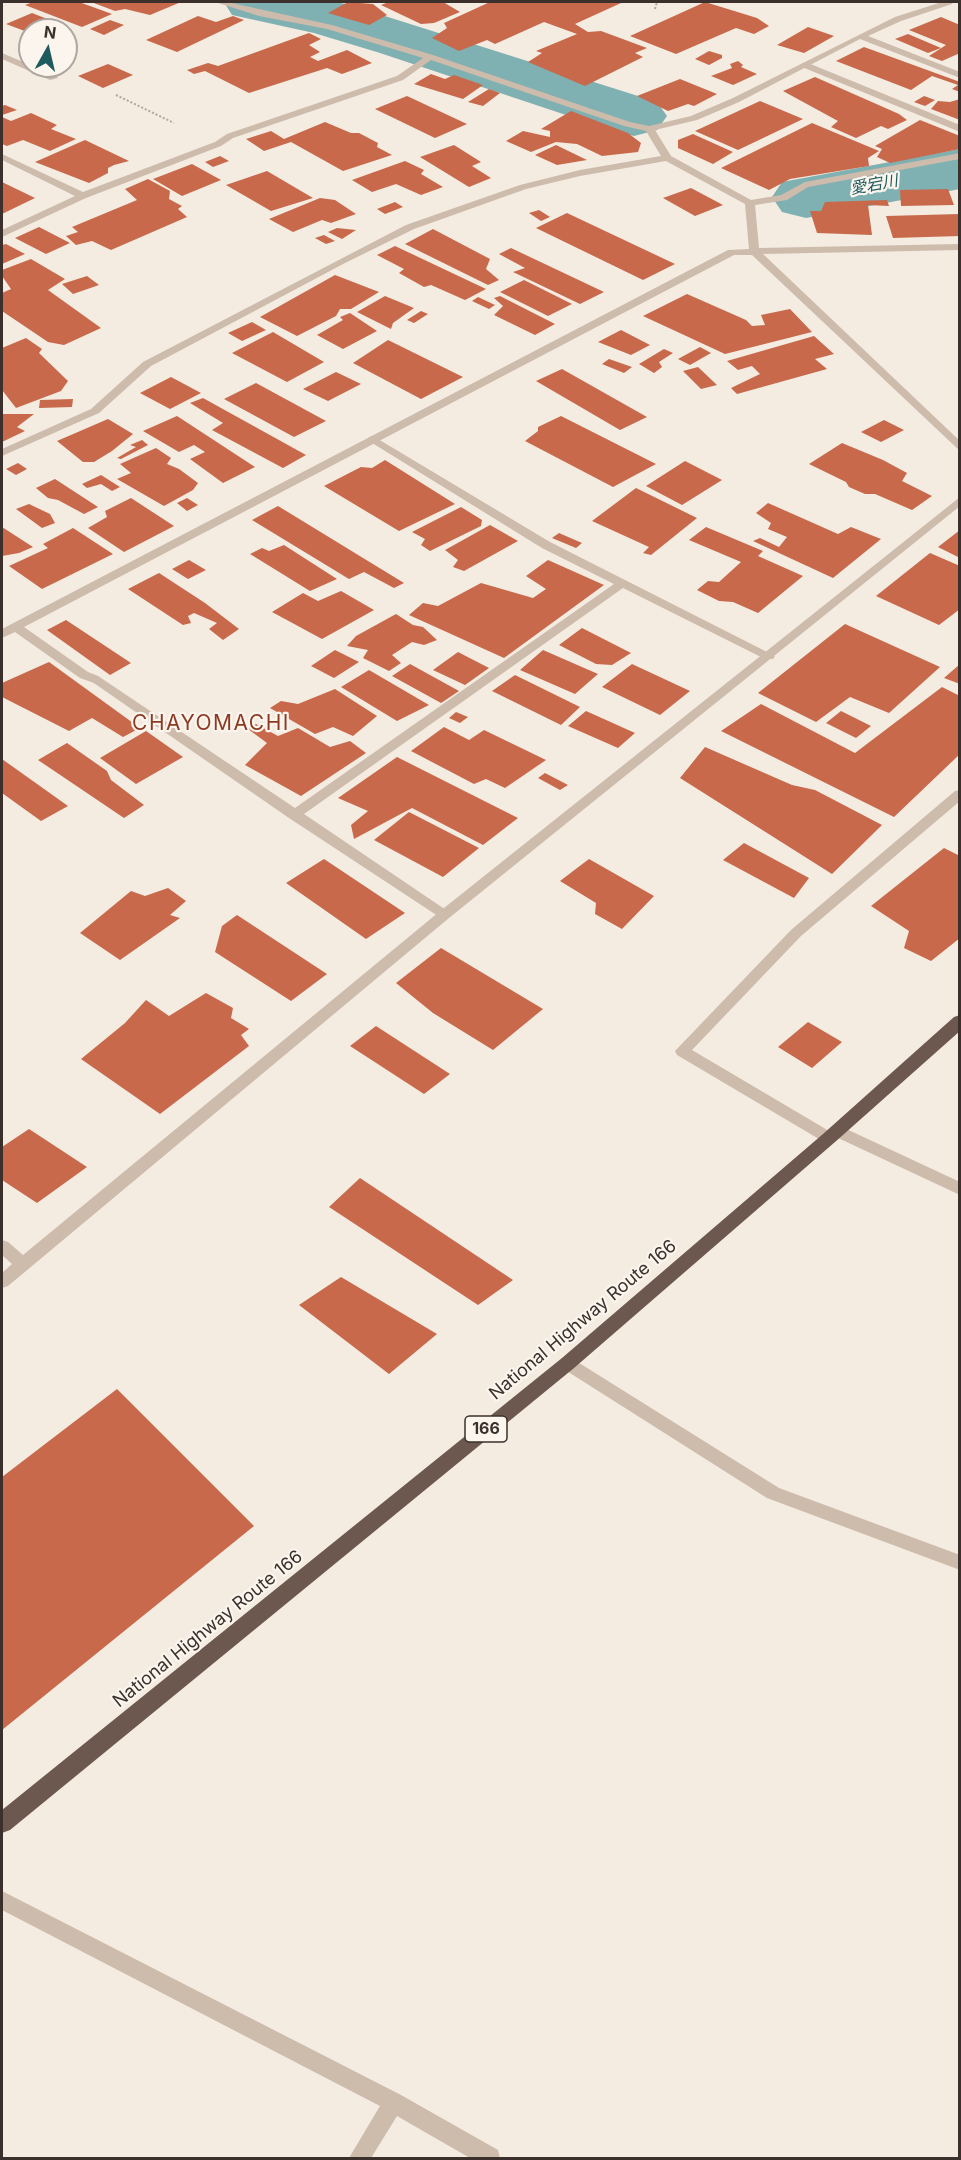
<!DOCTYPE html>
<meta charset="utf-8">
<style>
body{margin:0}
#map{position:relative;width:961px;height:2160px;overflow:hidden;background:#f4ebe1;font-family:Inter,sans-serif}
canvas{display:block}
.frame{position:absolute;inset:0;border:3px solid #3b302b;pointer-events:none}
.north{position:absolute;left:18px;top:18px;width:60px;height:60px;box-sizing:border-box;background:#fbf5ee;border:2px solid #aea6a0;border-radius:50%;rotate:8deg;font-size:16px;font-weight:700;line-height:24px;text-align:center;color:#3b302b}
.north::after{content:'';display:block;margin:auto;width:21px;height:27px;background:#1f5a5e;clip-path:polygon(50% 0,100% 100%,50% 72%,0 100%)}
</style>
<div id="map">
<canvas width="961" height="2160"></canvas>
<div class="frame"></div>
<div class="north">N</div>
</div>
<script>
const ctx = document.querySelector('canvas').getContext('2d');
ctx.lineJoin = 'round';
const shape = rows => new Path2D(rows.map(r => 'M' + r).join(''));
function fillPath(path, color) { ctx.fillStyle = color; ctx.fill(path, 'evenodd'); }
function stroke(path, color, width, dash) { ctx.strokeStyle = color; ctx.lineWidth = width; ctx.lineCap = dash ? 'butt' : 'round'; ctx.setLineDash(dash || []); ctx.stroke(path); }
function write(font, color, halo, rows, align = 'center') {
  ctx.font = font + ' Inter,"Noto Sans JP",sans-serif'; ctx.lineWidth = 4.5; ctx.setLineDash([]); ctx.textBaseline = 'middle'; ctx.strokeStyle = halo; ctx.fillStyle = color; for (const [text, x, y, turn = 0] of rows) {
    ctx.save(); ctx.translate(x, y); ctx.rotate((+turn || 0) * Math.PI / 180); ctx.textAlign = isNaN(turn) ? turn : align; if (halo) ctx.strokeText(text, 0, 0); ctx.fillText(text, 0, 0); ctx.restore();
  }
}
fillPath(shape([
 [224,2,336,2,350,5,657,102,667,116,657,130,634,136,611,130,380,53,314,33,232,15,224,2],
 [960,149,960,189,806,218,782,212,772,197,782,182,960,149]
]), '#7fb0b2');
fillPath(shape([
 [33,2,79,2,112,14,82,27,25,5],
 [91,2,181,2,150,15,125,9,115,11],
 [348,2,373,4,387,15,369,25,328,13],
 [389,2,443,2,460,12,434,23,421,24,381,5],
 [490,2,617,2,621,3,575,24,588,32,601,31,647,48,635,53,643,57,585,86,528,62,542,53,536,51,577,34,544,22,495,44,487,40,459,51,432,38,447,28,444,23],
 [705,2,757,18,769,26,754,34,736,28,676,54,630,36],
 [32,13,65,26,55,30,30,30,30,33,6,24],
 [198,16,216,22,233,16,244,20,177,52,146,40],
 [941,17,960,25,960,53,942,61,929,56,946,45,909,30],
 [110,20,124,25,104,35,90,29],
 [808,27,834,36,804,53,777,45],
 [309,33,321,39,309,45,320,52,310,57,318,61,347,50,372,63,342,74,327,68,249,93,205,71,194,74,187,70,208,63,218,66],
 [908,34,941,48,928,53,895,39],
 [864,47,960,82,960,92,952,89,958,85,932,76,911,90,836,61],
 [709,51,722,55,722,58,709,65,695,59],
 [738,61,743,65,741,67,757,74,733,85,711,76,732,68,730,64],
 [108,64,133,75,103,88,78,76],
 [431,74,445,79,454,75,483,85,463,99,414,84],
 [815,77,899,114,907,120,888,129,881,126,856,138,831,127,838,121,783,91],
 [680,79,717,94,694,106,688,104,668,111,637,96],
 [489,89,500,93,483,106,468,102],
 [407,96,467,124,435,138,375,109],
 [924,96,935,100,925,106,914,102],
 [960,99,960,120,931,109,938,101,950,102],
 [760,101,803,119,738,150,695,131],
 [5,105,17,110,2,115,2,106],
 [571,111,628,133,641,143,638,152,602,156,577,144,556,142,531,152,506,141,523,131,550,137,550,131,541,129],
 [31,113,57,125,51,129,76,139,50,151,23,140,7,146,2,144,2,117,11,121],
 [920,120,960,136,960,149,890,163,877,157,882,149,875,146],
 [325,122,351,133,359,133,378,143,377,147,392,155,343,171,291,142,264,151,246,139,271,131,284,139],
 [812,123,879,151,868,158,869,166,790,179,769,190,721,168],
 [693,134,733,152,713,164,678,148,678,140],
 [85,140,129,161,114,165,108,168,108,173,89,183,35,162],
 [454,145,481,162,472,166,491,178,469,187,420,157],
 [556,145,587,160,557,165,535,155],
 [220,156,229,161,213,167,205,162],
 [405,161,424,170,421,174,443,187,421,195,396,184,372,192,352,180],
 [192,164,221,180,182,196,153,179],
 [267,171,313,198,271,211,226,185],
 [148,179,170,191,169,199,182,206,178,209,187,217,111,250,92,241,76,245,66,236,78,232,72,227,137,200,125,189],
 [2,182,35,198,2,214],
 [691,188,723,205,695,216,663,198],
 [948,189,954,205,901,206,900,190],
 [320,198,335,200,356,214,331,223,322,220,293,232,269,219],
 [887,200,889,206,868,205,872,235,817,233,810,211,821,211,825,202],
 [395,202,403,207,385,214,377,209],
 [539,210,550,217,541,221,529,213],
 [567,213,675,264,643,280,536,228],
 [960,214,960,236,893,238,886,216],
 [39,227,70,243,46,254,15,238],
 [337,228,356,230,342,239,328,232],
 [433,229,490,259,486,269,499,280,488,285,405,244],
 [324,235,335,241,326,244,315,238],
 [6,244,25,254,2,264,2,245],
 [395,246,486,289,465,300,431,285,424,287,399,273,404,269,377,255],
 [511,248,604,292,580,304,513,272,525,268,499,254],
 [31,259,65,279,48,290,101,328,64,345,48,342,2,311,2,293,11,289,2,276,2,270],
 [335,275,379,292,351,309,340,309,336,316,297,336,260,317],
 [87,276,99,285,73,294,62,284],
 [524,280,572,304,548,316,500,292],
 [687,294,746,320,752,326,765,325,761,315,790,309,812,332,725,354,643,316],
 [385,296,414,308,393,323,391,329,357,312],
 [500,296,555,324,535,335,494,315,503,306,494,298],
 [478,297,495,305,489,309,472,301],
 [421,311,428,314,414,323,407,320],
 [350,313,377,331,343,349,317,335,343,320,340,317],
 [252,322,266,330,242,341,228,333],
 [621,330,650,345,631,355,598,342],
 [273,332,324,362,287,382,232,353],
 [814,336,834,354,815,359,827,369,737,394,731,388,760,374,752,366,738,370,727,361],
 [26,338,42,349,39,353,68,381,61,391,16,408,2,390,2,348],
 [388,340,463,377,421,399,353,363],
 [700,347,711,353,690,365,678,359],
 [664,349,673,353,659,362,662,367,654,373,639,364],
 [609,359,632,367,624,373,602,364],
 [698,367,717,385,701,389,683,371],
 [562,369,647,417,620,430,536,381],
 [336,372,361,384,328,401,303,389],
 [171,377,201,393,170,409,140,393],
 [256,383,326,421,294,437,224,399],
 [203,398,306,455,283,468,212,430,223,423,190,403],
 [73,399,72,407,39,408,40,400],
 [2,414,34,414,17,427,25,431,2,442],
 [177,416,255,467,223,483,190,459,205,452,194,445,179,452,143,431],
 [561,416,656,464,613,487,525,441,538,431,538,427],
 [108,419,133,434,112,451,94,462,83,462,57,441],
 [884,420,904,430,881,442,861,432],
 [142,440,148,445,121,459,117,458,136,447,130,445],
 [842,443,883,460,907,473,902,481,932,496,912,510,875,494,865,494,849,487,846,482,809,464],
 [156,448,171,458,167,464,179,469,198,483,193,490,164,506,117,479,131,473,120,464],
 [385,460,455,504,399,531,324,486,361,467,372,468],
 [685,461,722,480,682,505,646,486],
 [18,463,27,469,16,475,6,469],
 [101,475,120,487,112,491,101,484,87,488,82,484],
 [55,479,98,507,84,514,58,500,48,498,36,488],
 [636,488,697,518,651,555,643,553,649,547,592,521],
 [131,498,174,526,124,552,88,528,107,517,105,511],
 [187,498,198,505,187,511,177,503],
 [768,503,838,534,851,527,881,539,833,578,753,541,760,538,779,547,787,537,768,529,771,523,756,513],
 [29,504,50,514,55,523,42,528,16,509],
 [278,506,404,583,394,588,364,572,349,579,252,520],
 [461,507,482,520,481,526,430,551,421,545,425,539,412,532],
 [490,525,518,541,464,571,453,567,458,560,445,550],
 [2,527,33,547,19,553,2,556],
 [706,527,763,551,758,556,803,576,758,613,733,602,719,601,697,590,708,581,719,582,741,562,689,540],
 [73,528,113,554,42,589,9,566,48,548,43,544],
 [960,530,960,558,938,547],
 [559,533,582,543,576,548,552,538],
 [284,545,337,579,310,591,250,554,262,548,269,551],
 [930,553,960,566,960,609,939,625,876,596],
 [189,560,206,570,188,579,172,569],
 [548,560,604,585,504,658,409,615,423,603,438,606,481,583,533,598,546,589,526,576],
 [159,573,205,603,239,629,223,640,209,629,217,623,194,613,188,616,191,623,183,625,128,589],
 [341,591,374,610,322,639,272,612,303,593,318,601],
 [396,614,413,625,423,627,437,640,424,645,412,642,392,655,401,663,389,671,363,658,368,650,347,646,356,636],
 [66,620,131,663,110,675,47,630],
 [845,624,940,667,889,713,850,697,816,722,758,693],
 [582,628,631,653,612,665,596,664,559,645],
 [335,650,359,662,334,678,311,666],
 [543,650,598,674,575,694,520,670],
 [458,652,489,668,465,685,433,670],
 [49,662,140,728,123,737,92,718,69,731,2,697,2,683],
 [410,664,459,691,441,703,392,676],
 [632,664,690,691,660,715,602,687],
 [960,664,960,684,944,678],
 [369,670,429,705,397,721,341,687],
 [515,675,580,707,561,725,492,691],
 [942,687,960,696,960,754,894,817,721,731,761,704,855,753],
 [335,689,377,716,353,736,333,727,315,734,270,708,281,701,298,704],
 [586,711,635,733,618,748,568,726],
 [841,711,871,726,856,738,826,723],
 [456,712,468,717,460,723,449,718],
 [256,724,278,736,298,728,330,747,350,741,366,753,301,796,245,765,267,743,248,729],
 [444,727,469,740,484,730,546,760,505,788,486,779,474,784,411,751],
 [146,731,183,757,136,784,100,758],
 [67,743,107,771,111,780,144,805,124,818,38,760],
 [705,747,792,785,815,790,882,825,832,874,680,778],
 [397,757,518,818,483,845,412,808,354,839,351,825,368,811,338,798],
 [2,759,68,806,41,821,2,793],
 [545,773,568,785,560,790,538,778],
 [409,812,479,848,443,877,374,840],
 [744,843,809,878,794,898,723,860],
 [944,848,960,856,960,938,931,961,904,948,909,931,871,906],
 [324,859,405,913,366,939,286,883],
 [589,859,654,896,622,929,595,914,596,903,560,881],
 [168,888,186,901,170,915,180,918,120,960,80,933,131,891,145,896],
 [237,915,327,974,291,1001,215,952,222,926],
 [441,948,543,1009,493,1050,433,1013,396,983],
 [206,993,233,1008,231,1018,249,1029,241,1035,249,1046,160,1114,81,1059,125,1023,146,1000,169,1016],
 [808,1022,842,1042,812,1068,778,1047],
 [376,1026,450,1074,424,1094,350,1046],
 [29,1129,87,1167,37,1203,2,1180,2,1147],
 [360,1178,513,1280,478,1305,329,1207],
 [341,1277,437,1334,389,1374,299,1305],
 [117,1389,254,1526,2,1730,2,1477]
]), '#c8694b');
stroke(shape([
 [655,9,657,2],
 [116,95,174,123]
]), '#b9a596', 2, [2, 2]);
fillPath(shape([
 [802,63,808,63,960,125,960,132,802,67,802,63],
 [373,436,550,542,775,656,773,659,765,659,623,588,304,814,449,912,451,915,444,920,289,818,88,679,90,676,98,676,295,808,614,584,542,548,369,441,369,437,373,436]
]), '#cdbbac');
fillPath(shape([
 [215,2,227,2,332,25,433,55,630,122,649,126,691,116,733,98,895,17,942,2,953,2,952,4,901,21,868,36,960,72,960,78,860,39,739,102,697,120,655,130,671,156,751,200,781,195,805,182,960,153,960,159,808,187,787,200,755,205,759,248,960,244,960,250,763,254,960,441,960,451,752,255,734,255,24,627,88,672,98,676,100,679,98,682,94,683,80,678,15,632,2,638,2,629,728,250,749,249,745,204,666,161,580,176,526,189,414,229,345,263,151,366,99,413,2,456,2,449,91,409,143,362,406,225,520,185,580,170,661,156,646,131,624,126,431,60,403,80,233,138,221,146,86,198,2,237,2,230,75,196,2,160,2,154,83,192,215,142,227,134,397,76,423,58,327,29,259,16,215,2],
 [2,53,56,76,58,78,50,80,2,59,2,53],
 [960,497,960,506,449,918,8,1286,2,1288,2,1273,12,1264,2,1255,2,1240,8,1242,23,1255,439,912,960,497],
 [960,790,960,801,801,936,692,1050,829,1131,832,1127,842,1127,960,1182,960,1195,836,1137,834,1142,824,1142,677,1055,675,1051,791,930,955,791,960,790],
 [568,1356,779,1488,960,1555,960,1570,767,1498,562,1368,560,1363,562,1358,568,1356],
 [2,1891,401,2095,498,2150,500,2158,470,2158,397,2116,371,2158,349,2158,380,2106,2,1910,2,1891]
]), '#cdbbac');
fillPath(shape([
 [960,1015,960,1031,835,1142,574,1368,10,1830,2,1833,2,1810,562,1358,823,1134,954,1017,960,1015]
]), '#6c584f');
write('italic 16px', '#1f5a5e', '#fbf5ee', [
 ["愛宕川",874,185,-10]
]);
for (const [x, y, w] of [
 [486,1429,42]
]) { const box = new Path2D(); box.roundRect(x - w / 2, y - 13, w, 26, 4.5); ctx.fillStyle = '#fbf5ee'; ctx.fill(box); stroke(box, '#3b302b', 1.5); }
write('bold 16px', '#3b302b', null, [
 ["166",486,1429]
]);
write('18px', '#3b302b', '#fbf5ee', [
 ["National Highway Route 166",583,1320,-40],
 ["National Highway Route 166",208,1629,-39]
]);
ctx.letterSpacing = '1.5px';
write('21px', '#8c3b22', '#fbf5ee', [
 ["CHAYOMACHI",211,724]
]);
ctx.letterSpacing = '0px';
</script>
